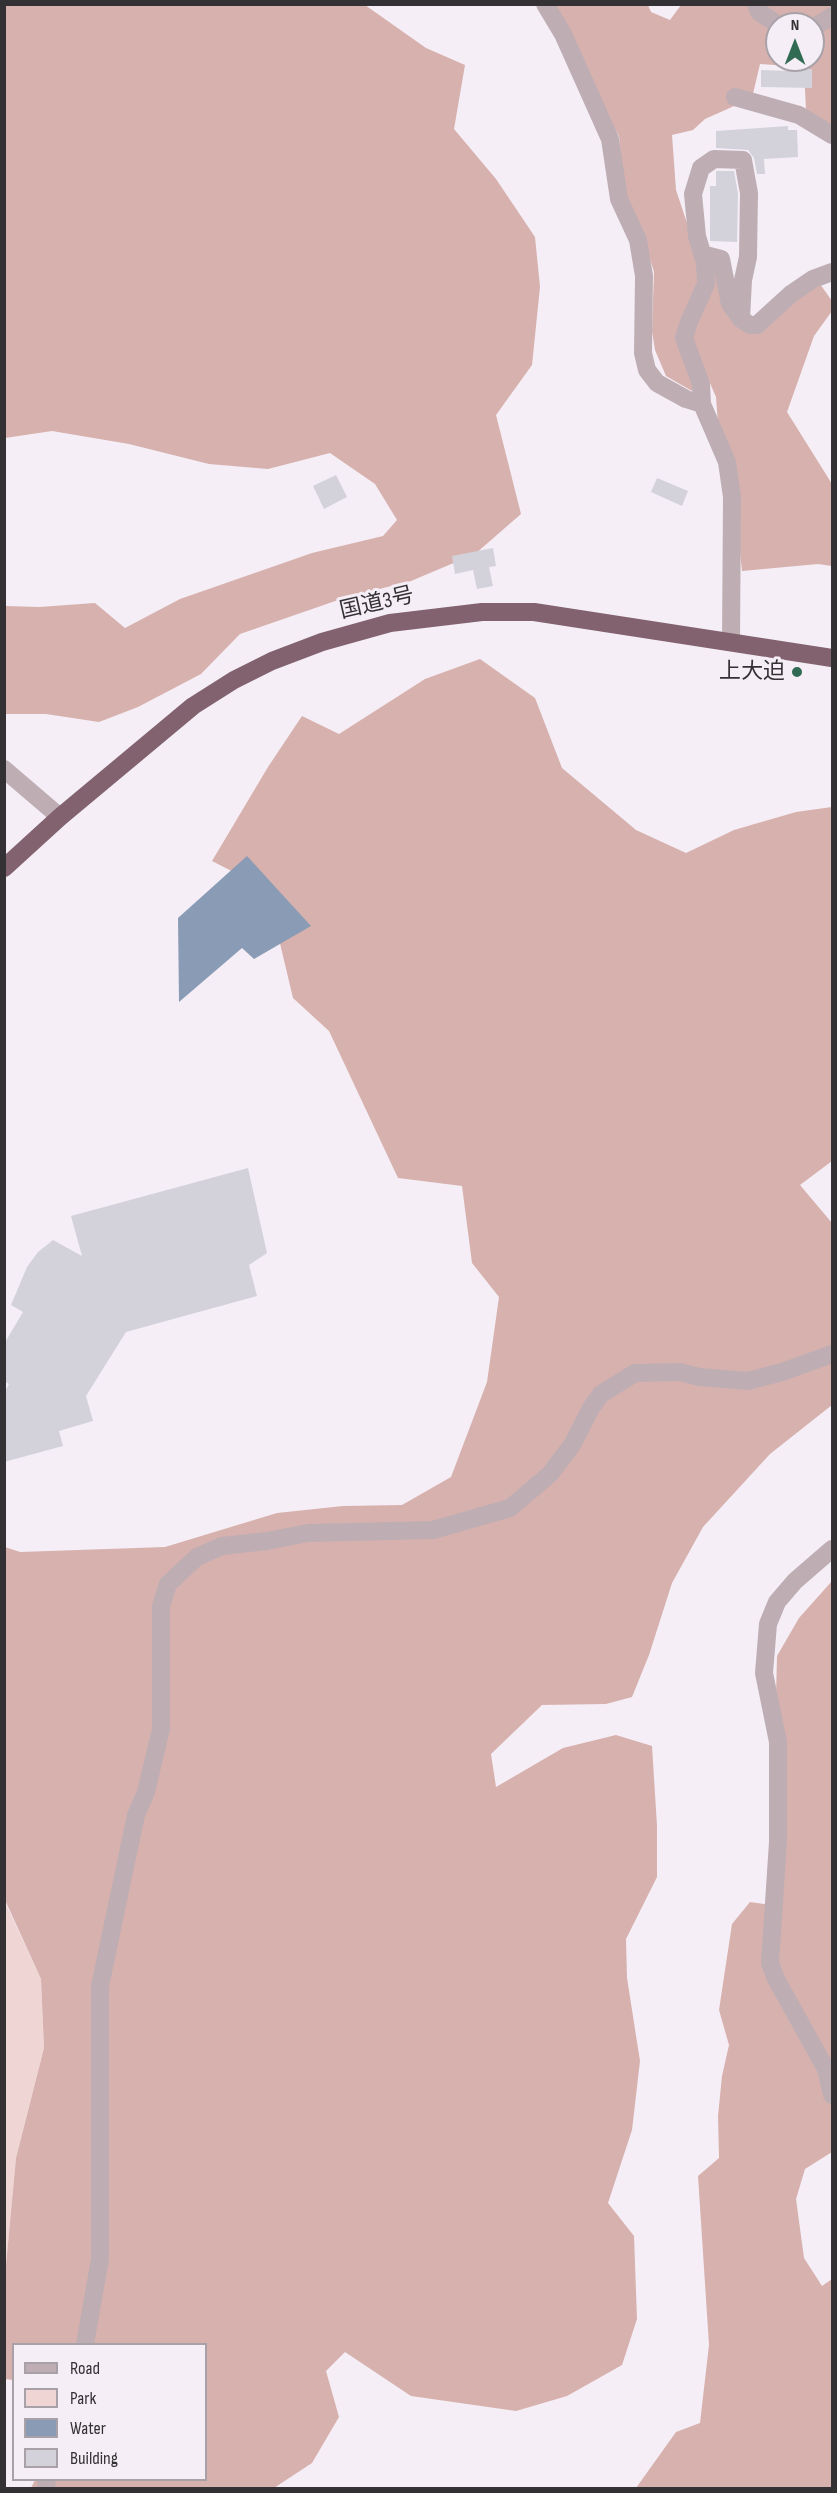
<!DOCTYPE html>
<meta charset="utf-8">
<style>
body{margin:0}
#map{position:relative;width:837px;height:2493px;overflow:hidden;background:#f5eef6;font-family:"Sofia Sans Condensed",sans-serif}
canvas{display:block}
.frame{position:absolute;inset:0;border:6px solid #343134;pointer-events:none}
.legend{position:absolute;left:12px;top:2343px;width:195px;height:138px;box-sizing:border-box;background:#f5eef6;border:2px solid #a8a2a8;margin:0;padding:8px 10px;list-style:none;font-size:18px;color:#343134}
.legend li{display:flex;align-items:center;gap:12px;height:30px}
.legend b{width:30px;border:2px solid #a8a2a8}
.north{position:absolute;left:765px;top:12px;width:60px;height:60px;box-sizing:border-box;background:#f5eef6;border:2px solid #a8a2a8;border-radius:50%;rotate:0deg;font-size:16px;font-weight:700;line-height:24px;text-align:center;color:#343134}
.north::after{content:'';display:block;margin:auto;width:21px;height:27px;background:#316b54;clip-path:polygon(50% 0,100% 100%,50% 72%,0 100%)}
</style>
<div id="map">
<canvas width="837" height="2493"></canvas>
<div class="frame"></div>
<ul class="legend">
<li><b style="height:8px;background:#beaeb4"></b>Road</li>
<li><b style="height:16px;background:#efd6d4"></b>Park</li>
<li><b style="height:16px;background:#8a9bb5"></b>Water</li>
<li><b style="height:16px;background:#d3d2db"></b>Building</li>
</ul>
<div class="north">N</div>
</div>
<script>
const ctx = document.querySelector('canvas').getContext('2d');
ctx.lineJoin = 'round';
function fillPath(path, color) { ctx.fillStyle = color; ctx.fill(path, 'evenodd'); }
const shape = rows => new Path2D(rows.map(r => 'M' + r).join(''));
function stroke(path, color, width, dash) { ctx.strokeStyle = color; ctx.lineWidth = width; ctx.lineCap = dash ? 'butt' : 'round'; ctx.setLineDash(dash || []); ctx.stroke(path); }
function write(font, color, halo, rows, align = 'center') {
  ctx.font = font + ' "Sofia Sans Condensed","Noto Sans JP",sans-serif'; ctx.lineWidth = 6; ctx.setLineDash([]); ctx.textBaseline = 'middle'; ctx.strokeStyle = halo; ctx.fillStyle = color; for (const [text, x, y, turn = 0] of rows) {
    ctx.save(); ctx.translate(x, y); ctx.rotate((+turn || 0) * Math.PI / 180); ctx.textAlign = isNaN(turn) ? turn : align; if (halo) ctx.strokeText(text, 0, 0); ctx.fillText(text, 0, 0); ctx.restore();
  }
}
fillPath(shape([
 [4,1900,41,1979,44,2048,16,2158,6,2265]
]), '#efd6d4');
fillPath(shape([
 [4,5,365,5,426,48,465,65,454,129,496,179,535,237,540,287,532,365,496,415,521,514,475,554,411,581,344,598,240,634,201,674,138,707,99,722,46,714,5,714,5,606,39,607,95,603,125,628,180,599,312,553,383,536,397,520,375,484,330,453,268,469,209,464,129,444,52,431,5,438],
 [552,5,648,5,651,12,670,20,681,5,832,5,832,127,806,111,804,67,760,64,752,98,705,119,693,130,672,135,676,190,700,262,701,281,683,319,696,384,692,391,666,376,655,350,652,331,654,272,639,223,624,190,619,136,590,83],
 [777,24,813,24,813,60,777,60],
 [710,261,740,325,793,300,820,284,832,301,832,311,814,336,787,412,832,484,832,566,818,564,742,571,733,485,718,424,716,397,691,339],
 [480,659,535,698,562,768,636,830,686,853,734,830,796,812,832,807,832,1161,800,1185,832,1223,832,1405,770,1454,703,1527,672,1583,649,1655,632,1697,606,1704,542,1705,491,1754,496,1787,563,1748,616,1735,652,1746,657,1826,657,1877,626,1939,627,1978,640,2061,632,2130,608,2203,634,2236,637,2319,622,2365,567,2396,516,2411,411,2396,345,2352,326,2371,339,2417,312,2463,274,2488,31,2488,35,2480,206,2480,206,2344,14,2344,13,2380,5,2379,5,2265,6,2265,16,2158,44,2048,41,1979,5,1900,5,1547,20,1552,165,1547,277,1513,343,1506,402,1505,451,1477,487,1382,499,1297,472,1263,462,1186,398,1178,329,1031,293,998,278,935,255,883,212,861,268,767,302,716,339,734,425,679],
 [832,1581,832,2152,805,2169,796,2199,804,2258,822,2286,832,2279,832,2488,636,2488,676,2432,700,2423,709,2345,698,2176,719,2158,718,2116,722,2076,729,2045,719,2010,732,1924,750,1902,771,1905,777,1656,799,1618]
]), '#d7b1ad');
fillPath(shape([
 [247,856,311,926,254,959,242,948,179,1002,178,918]
]), '#8a9bb5');
fillPath(shape([
 [790,69,812,69,812,88,761,87,761,70,790,71],
 [788,126,788,130,797,130,798,157,764,159,765,174,757,174,754,158,748,150,716,148,716,131],
 [716,171,734,171,738,194,737,242,710,241,710,186,716,186],
 [336,475,347,497,324,509,313,486],
 [657,478,688,491,682,506,651,492],
 [493,548,496,566,489,567,493,586,477,589,473,570,455,574,452,556],
 [248,1168,267,1253,249,1265,257,1296,126,1332,86,1396,93,1421,59,1431,63,1446,4,1462,4,1393,9,1384,4,1381,4,1344,23,1312,11,1305,27,1267,38,1252,53,1240,82,1256,71,1216]
]), '#d3d2db');
stroke(shape([
 [545,4,563,34,610,139,619,199,638,240,644,276,643,353,647,370,657,383,686,399,702,404],
 [756,4,759,12,777,24],
 [813,28,832,16],
 [735,97,799,115,832,135],
 [702,254,721,259,730,304,741,319],
 [731,641,732,497,727,462,702,404,701,384,684,338,689,322,706,284,705,263,697,236,693,194,701,168,714,159,743,160,749,193,748,257,743,280,741,319,750,325,757,325,791,294,813,279,832,272],
 [4,769,60,817],
 [832,1549,795,1581,777,1602,768,1624,764,1673,778,1742,778,1842,770,1963,776,1979,826,2069,832,2095],
 [85,2344,100,2259,100,1986,136,1815,146,1792,161,1729,161,1606,168,1584,197,1557,222,1546,267,1541,308,1533,433,1530,510,1508,550,1474,572,1445,591,1408,601,1394,635,1373,680,1372,699,1377,748,1381,782,1372,832,1354],
 [46,2488,47,2480]
]), '#beaeb4', 18);
stroke(shape([
 [4,868,60,817,193,706,234,680,272,661,322,642,390,623,482,612,534,612,832,658]
]), '#82626f', 18);
for (const [x, y, r, color] of [
 [797,672,6,"#316b54"]
]) { const dot = new Path2D(); dot.arc(x, y, r, 0, 2 * Math.PI); ctx.fillStyle = color; ctx.fill(dot); stroke(dot, '#f5eef6', 2); }
write('22px', '#343134', '#f5eef6', [
 ["国道3号",377,604,-13]
]);
write('22px', '#343134', '#f5eef6', [
 ["上大迫",785,672]
], 'right');
</script>
